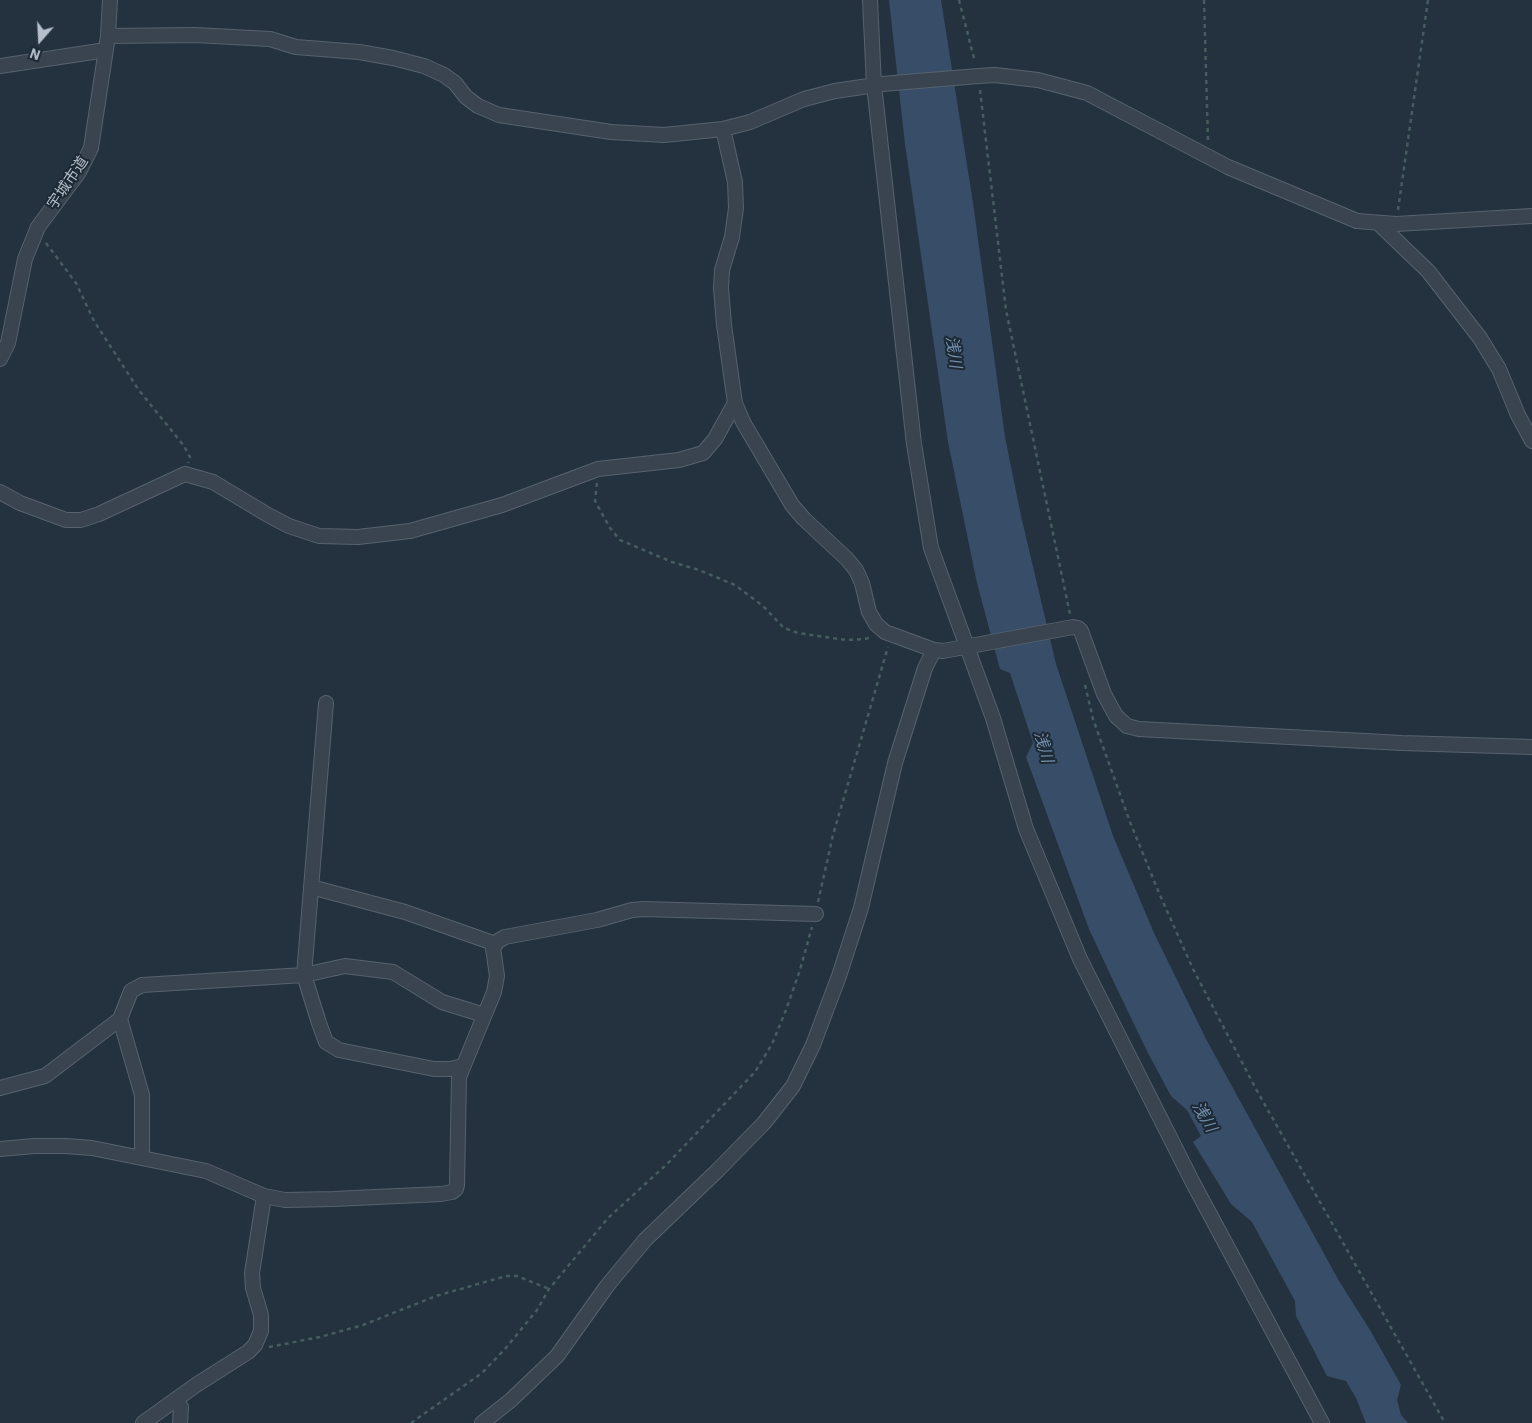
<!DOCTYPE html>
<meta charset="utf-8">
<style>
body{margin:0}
#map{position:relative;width:1532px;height:1423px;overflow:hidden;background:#243240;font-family:"IBM Plex Sans",sans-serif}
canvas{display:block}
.north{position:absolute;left:15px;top:15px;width:50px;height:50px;-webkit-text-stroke:4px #1d2935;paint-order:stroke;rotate:199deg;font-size:14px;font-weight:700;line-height:20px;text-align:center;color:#b5bfcb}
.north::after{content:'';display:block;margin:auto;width:18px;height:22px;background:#b5bfcb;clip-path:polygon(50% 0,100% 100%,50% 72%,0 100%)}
</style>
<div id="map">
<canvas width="1532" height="1423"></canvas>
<div class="north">N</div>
</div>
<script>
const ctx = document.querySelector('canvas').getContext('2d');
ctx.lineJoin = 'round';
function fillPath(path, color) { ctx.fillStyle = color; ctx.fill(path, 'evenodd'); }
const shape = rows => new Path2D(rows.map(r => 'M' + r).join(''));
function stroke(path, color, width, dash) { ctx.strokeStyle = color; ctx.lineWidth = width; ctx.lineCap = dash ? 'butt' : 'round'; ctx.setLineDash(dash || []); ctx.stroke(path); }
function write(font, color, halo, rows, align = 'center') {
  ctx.font = font + ' "IBM Plex Sans","Noto Sans JP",sans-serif'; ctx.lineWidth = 4; ctx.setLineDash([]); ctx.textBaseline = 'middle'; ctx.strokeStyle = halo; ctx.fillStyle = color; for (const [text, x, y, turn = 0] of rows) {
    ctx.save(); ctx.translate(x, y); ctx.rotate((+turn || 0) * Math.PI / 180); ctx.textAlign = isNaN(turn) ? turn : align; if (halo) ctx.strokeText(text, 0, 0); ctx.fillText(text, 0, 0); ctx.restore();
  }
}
fillPath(shape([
 [889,0,941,0,973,203,1005,437,1021,516,1056,664,1113,836,1154,933,1206,1039,1339,1281,1370,1330,1401,1385,1397,1400,1401,1415,1408,1423,1366,1423,1356,1398,1346,1381,1327,1376,1296,1316,1295,1301,1252,1222,1231,1204,1193,1142,1201,1136,1187,1110,1171,1096,1147,1051,1119,993,1089,929,1026,757,1033,743,1010,673,1000,669,977,583,948,442,905,144]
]), '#384e68');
const street = shape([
 [870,0,874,85,914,444,931,548,993,718,1026,829,1080,959,1193,1183,1322,1423],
 [108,36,195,35,270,39,296,47,359,52,393,58,424,66,444,75,455,83,466,97,478,106,499,115,611,132,664,135,723,129,750,122,804,99,835,91,882,84,978,76,995,75,1038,80,1087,93,1228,167,1357,221,1396,224,1532,216],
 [0,66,106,50],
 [723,129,735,182,736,208,732,237,722,270,721,288,724,325,735,403,743,422,792,505,804,519,847,559,856,570,862,583,869,612,876,624,885,632,934,650,943,651,1073,627,1078,628,1081,631,1104,694,1116,716,1127,726,1139,729,1402,743,1532,747],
 [1378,223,1428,271,1480,338,1499,369,1518,415,1532,441],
 [0,359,8,343,25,259,38,227,79,172,91,148,108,36,110,0],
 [0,492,20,503,66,520,81,520,99,514,185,474,213,482,268,515,289,526,319,536,358,537,410,531,502,505,598,469,679,460,703,453,715,439,735,403],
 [326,703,304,975,319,1023,326,1042,339,1050,434,1069,450,1069,463,1066],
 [311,887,405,912,496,944],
 [120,1019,142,1095,142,1158],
 [0,1088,45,1076,120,1019,131,991,142,985,304,975,345,966,393,972,442,1002,484,1015],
 [0,1149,34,1146,66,1146,92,1148,206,1171,264,1196,285,1200,333,1199,441,1194,452,1192,456,1189,457,1185,459,1077,494,992,497,976,493,948,498,941,505,937,597,920,632,910,643,909,816,914],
 [175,1400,181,1407,180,1423],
 [143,1423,196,1385,248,1352,255,1345,261,1331,261,1315,253,1288,252,1273,264,1196],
 [482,1423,511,1400,557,1356,607,1286,645,1240,717,1171,764,1123,793,1086,813,1045,839,976,861,908,895,763,925,668,934,650]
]);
stroke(street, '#57626e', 16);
stroke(shape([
 [959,0,975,62],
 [1204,0,1208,142],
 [980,90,1006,310,1070,614],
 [1398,210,1428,0],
 [46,243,76,283,94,321,138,389,184,446,190,457,188,463],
 [597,483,595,501,610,528,620,540,672,562,699,570,735,585,763,606,784,628,798,633,846,640,865,639,871,637],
 [1085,685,1093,719,1130,822,1159,893,1193,969,1256,1089,1445,1423],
 [818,902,833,835,888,647],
 [269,1347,320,1337,363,1325,436,1296,506,1276,517,1276,549,1289],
 [411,1423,482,1373,505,1349,537,1310,549,1289,608,1218,666,1165,755,1072,772,1044,786,1010,800,970,812,927]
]), '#455d5e', 2.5, [4, 4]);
stroke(street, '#394450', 14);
write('15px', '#b5bfcb', '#1d2935', [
 ["宇城市道",68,183,-56]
]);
write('italic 16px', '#7491ae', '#1d2935', [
 ["浅川",953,352,82],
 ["浅川",1043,747,74],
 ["浅川",1204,1117,60]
]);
</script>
